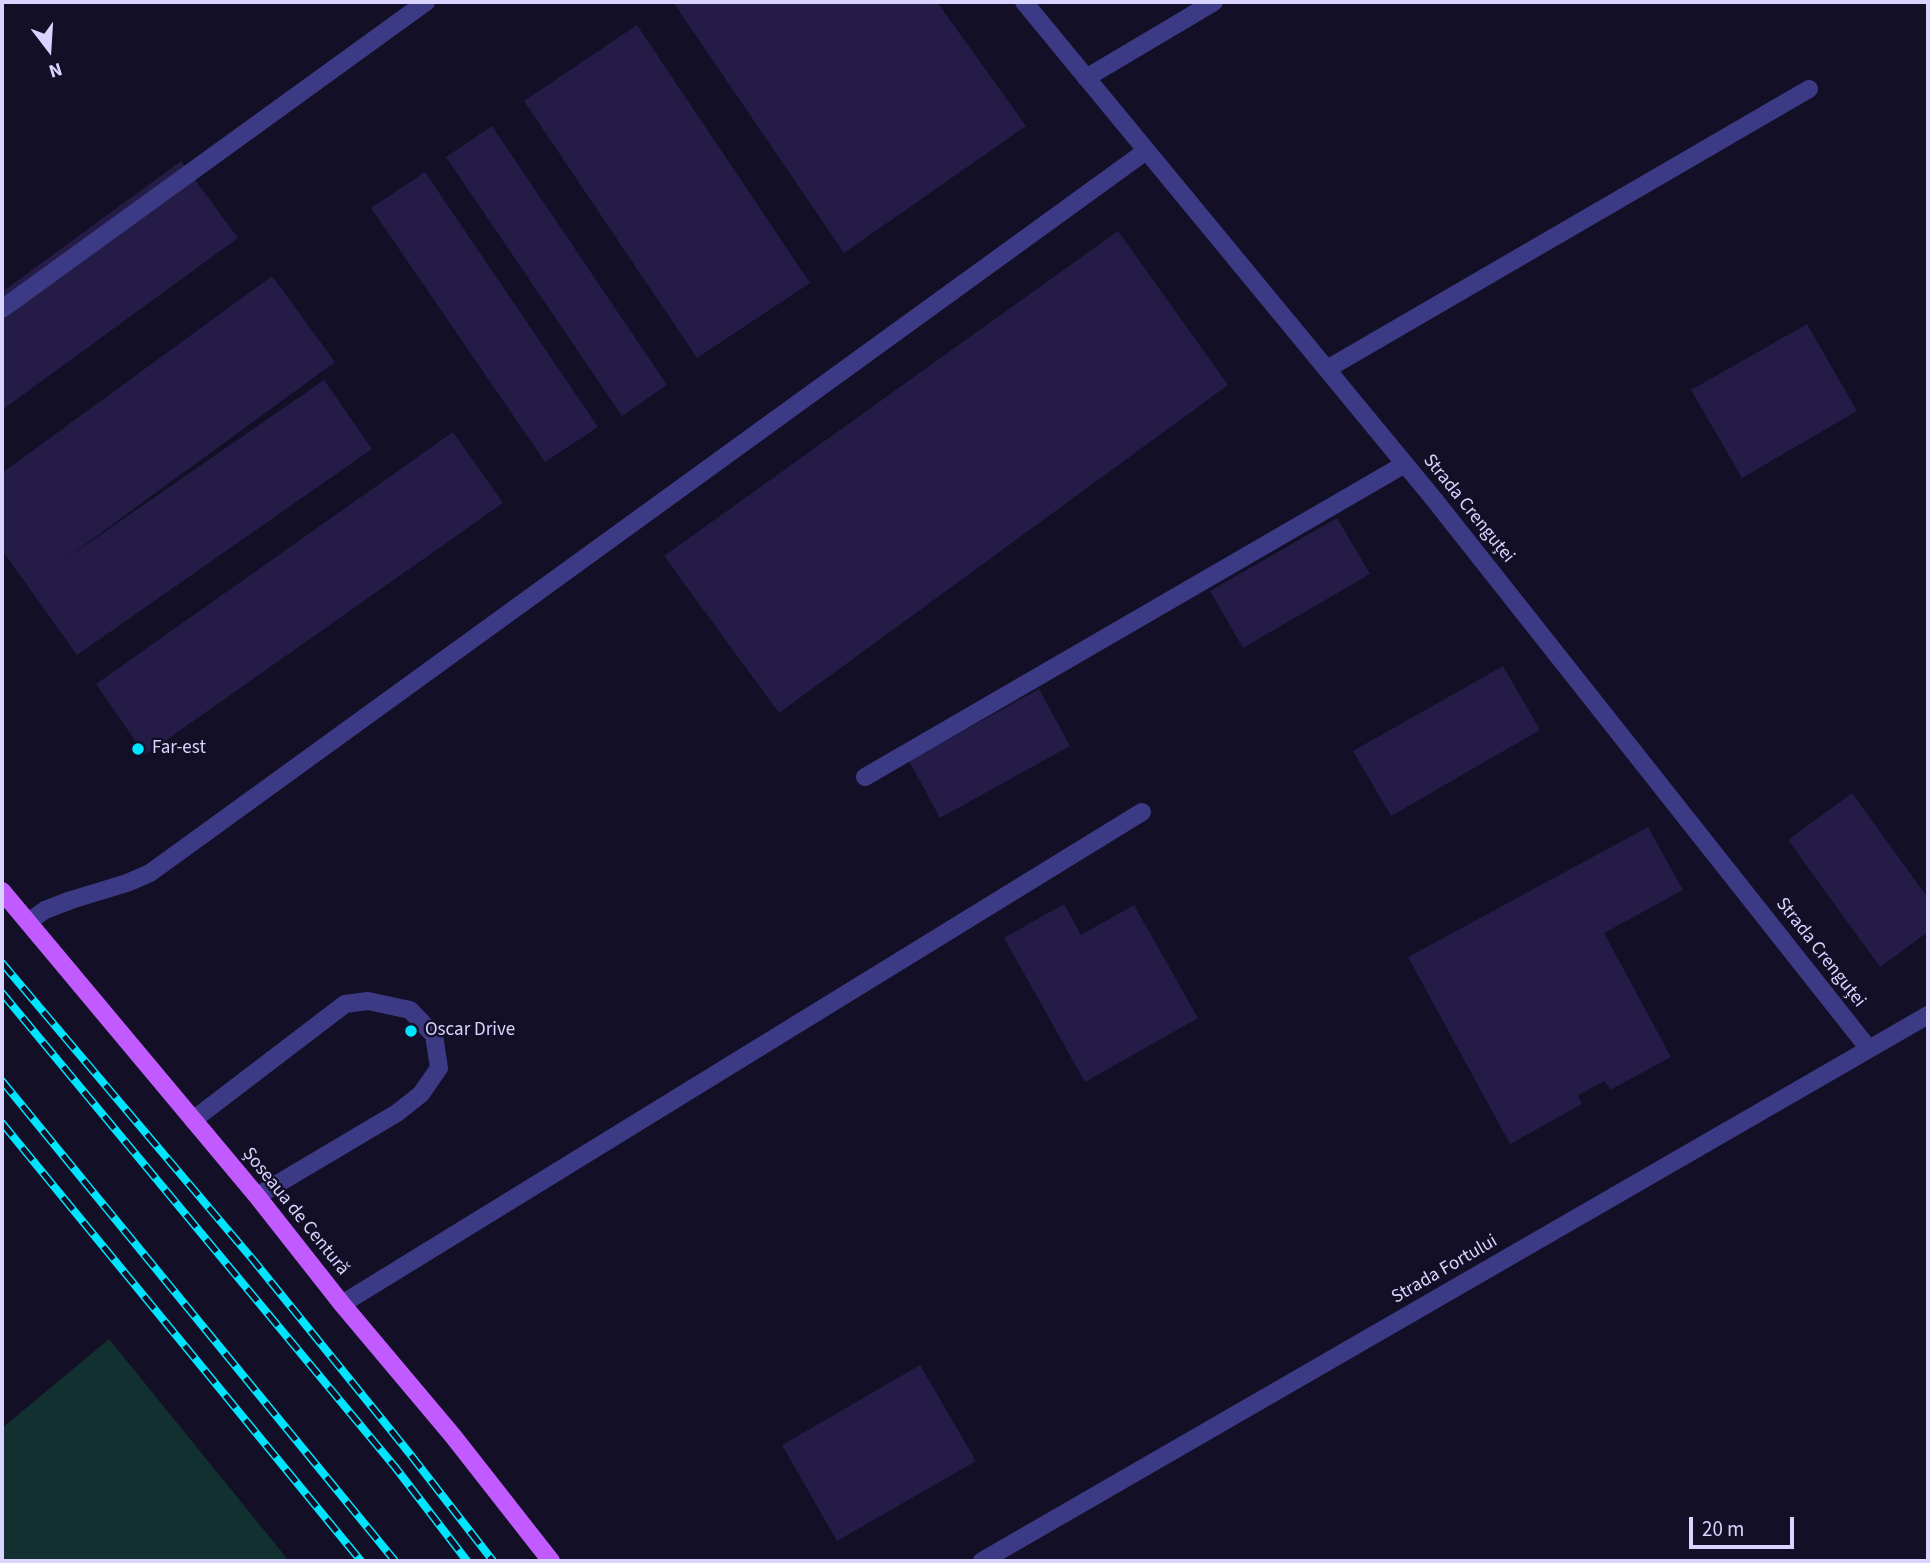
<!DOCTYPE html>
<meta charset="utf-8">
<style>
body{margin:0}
#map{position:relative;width:1930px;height:1563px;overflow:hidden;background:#130f26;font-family:"Source Sans 3",sans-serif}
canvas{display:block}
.frame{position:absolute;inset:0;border:4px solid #d9d4ff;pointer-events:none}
.north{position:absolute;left:14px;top:14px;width:70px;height:70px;-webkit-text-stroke:5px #130f26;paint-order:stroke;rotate:163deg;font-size:19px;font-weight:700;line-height:28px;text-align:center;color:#d9d4ff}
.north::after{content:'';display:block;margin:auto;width:24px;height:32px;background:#d9d4ff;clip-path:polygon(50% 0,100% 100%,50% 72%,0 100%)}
.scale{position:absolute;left:1689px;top:1517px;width:105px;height:32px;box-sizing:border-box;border:4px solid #d9d4ff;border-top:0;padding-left:9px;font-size:21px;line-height:24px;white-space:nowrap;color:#d9d4ff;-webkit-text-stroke:5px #130f26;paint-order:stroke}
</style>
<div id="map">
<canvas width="1930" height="1563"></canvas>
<div class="frame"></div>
<div class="north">N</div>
<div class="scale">20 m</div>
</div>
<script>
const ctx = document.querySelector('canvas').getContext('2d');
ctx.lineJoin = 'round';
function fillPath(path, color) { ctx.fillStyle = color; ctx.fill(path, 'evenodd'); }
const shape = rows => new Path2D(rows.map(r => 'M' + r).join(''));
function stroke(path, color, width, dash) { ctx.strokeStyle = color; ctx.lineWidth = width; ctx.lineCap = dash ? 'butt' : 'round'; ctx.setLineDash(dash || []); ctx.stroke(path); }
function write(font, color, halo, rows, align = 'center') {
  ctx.font = font + ' "Source Sans 3",sans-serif'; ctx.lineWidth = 5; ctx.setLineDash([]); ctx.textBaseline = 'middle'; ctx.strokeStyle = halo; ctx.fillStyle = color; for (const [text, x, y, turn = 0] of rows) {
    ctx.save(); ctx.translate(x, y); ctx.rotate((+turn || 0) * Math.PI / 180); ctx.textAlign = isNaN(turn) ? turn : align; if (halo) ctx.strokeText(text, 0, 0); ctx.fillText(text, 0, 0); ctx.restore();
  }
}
fillPath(shape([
 [109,1339,289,1561,2,1561,2,1428]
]), '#12302f');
fillPath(shape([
 [673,2,937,2,1026,126,844,253],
 [637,25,810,283,697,358,524,101],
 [492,126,667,385,622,416,446,157],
 [181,161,238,238,2,410,2,292],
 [425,172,598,427,545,462,371,208],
 [1118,231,1228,385,779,713,664,556],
 [272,276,335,362,61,562,324,380,372,449,77,655,2,550,2,473],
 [1807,324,1857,411,1742,478,1691,390],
 [453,432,503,503,145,755,96,684],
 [1337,518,1370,574,1243,648,1210,591],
 [1503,666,1540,730,1391,816,1353,751],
 [1039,689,1070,746,940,818,909,761],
 [1852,793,1928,898,1928,932,1880,967,1788,840],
 [1648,827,1683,890,1604,933,1671,1057,1610,1090,1605,1081,1578,1095,1582,1104,1510,1144,1408,957],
 [1064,904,1081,935,1134,905,1198,1018,1085,1082,1004,938],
 [920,1365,976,1461,837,1541,782,1445]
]), '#241b47');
stroke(shape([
 [1024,2,1433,498,1869,1049],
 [1086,78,1214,2],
 [2,309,426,2],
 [1327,369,1809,89],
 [865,777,1405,464],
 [28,922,45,910,71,900,127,883,150,873,1146,151],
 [193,1120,345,1004,368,1001,410,1010,434,1035,439,1068,421,1094,397,1113,257,1196],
 [342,1304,1142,812],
 [982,1561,1928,1015]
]), '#3d3a85', 18);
stroke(shape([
 [2,891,257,1196,342,1304,453,1436,551,1561]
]), '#c25bff', 18);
const rail = shape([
 [2,963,254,1261,410,1454,493,1561],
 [2,993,395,1467,467,1561],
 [2,1081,395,1561],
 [2,1123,361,1561]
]);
stroke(rail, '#00e5ff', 8);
stroke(rail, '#130f26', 5, [16]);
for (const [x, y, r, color] of [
 [138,749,7,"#00e5ff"],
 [411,1031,7,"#00e5ff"]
]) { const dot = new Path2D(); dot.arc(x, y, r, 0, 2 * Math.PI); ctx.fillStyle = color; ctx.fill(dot); stroke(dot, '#130f26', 2.5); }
write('19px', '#d9d4ff', '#130f26', [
 ["Strada Crenguței",1468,509,51],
 ["Strada Crenguței",1820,953,52],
 ["Șoseaua de Centură",295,1212,51],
 ["Strada Fortului",1445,1270,-30]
]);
write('19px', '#d9d4ff', '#130f26', [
 ["Far-est",152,749],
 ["Oscar Drive",425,1031]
], 'left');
</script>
